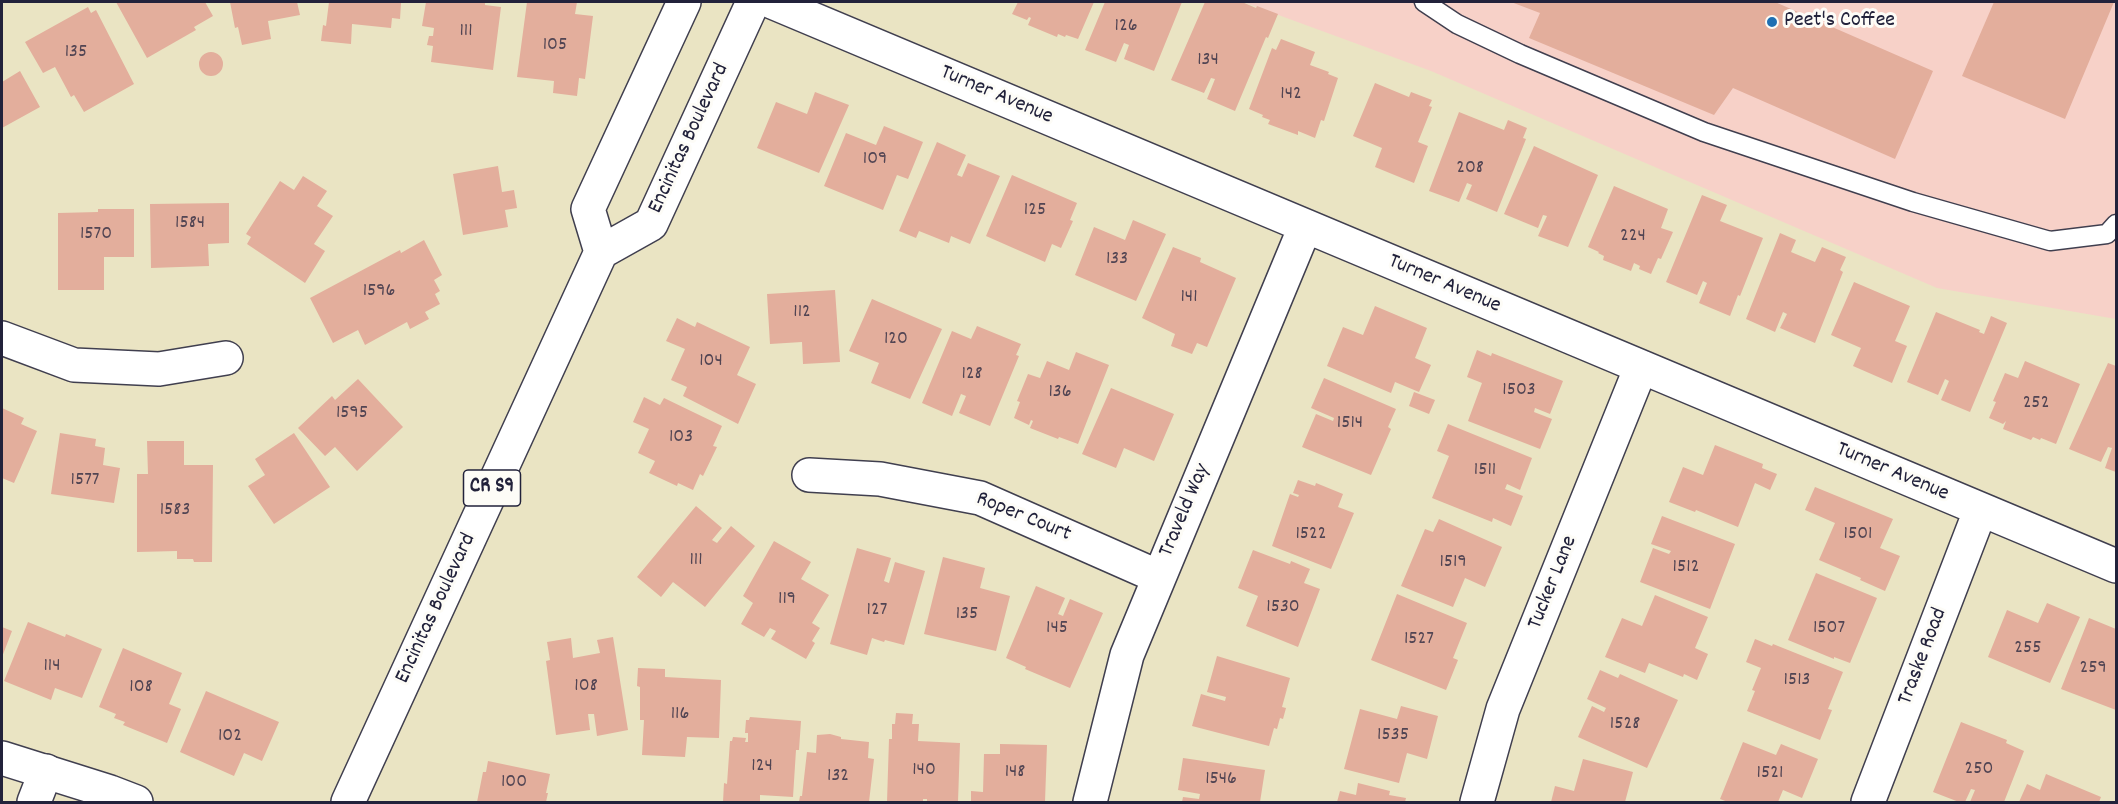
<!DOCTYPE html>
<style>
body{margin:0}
#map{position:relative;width:2118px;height:804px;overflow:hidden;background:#eae4c3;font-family:Dekko,sans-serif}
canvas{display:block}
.frame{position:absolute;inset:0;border:3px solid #22223b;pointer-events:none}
</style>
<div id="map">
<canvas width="2118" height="804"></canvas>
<div class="frame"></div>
</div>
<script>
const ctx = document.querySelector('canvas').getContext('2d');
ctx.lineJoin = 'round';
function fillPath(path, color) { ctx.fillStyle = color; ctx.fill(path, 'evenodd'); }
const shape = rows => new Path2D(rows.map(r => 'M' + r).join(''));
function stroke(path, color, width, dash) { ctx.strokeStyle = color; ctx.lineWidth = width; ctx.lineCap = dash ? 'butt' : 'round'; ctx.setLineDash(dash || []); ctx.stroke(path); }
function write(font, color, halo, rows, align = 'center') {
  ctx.font = font + ' Dekko,sans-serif'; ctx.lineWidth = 6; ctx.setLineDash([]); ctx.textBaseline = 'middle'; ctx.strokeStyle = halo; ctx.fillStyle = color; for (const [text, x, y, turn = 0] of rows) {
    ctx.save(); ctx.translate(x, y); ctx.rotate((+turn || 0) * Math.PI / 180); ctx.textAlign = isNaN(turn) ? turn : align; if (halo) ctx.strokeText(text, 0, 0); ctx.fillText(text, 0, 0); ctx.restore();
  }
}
fillPath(shape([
 [1243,2,2116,2,2116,319,1937,288,1431,71]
]), '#f7d1c8');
fillPath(shape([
 [116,2,205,2,213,16,194,27,196,30,147,58],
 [230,2,297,2,300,15,268,21,271,39,242,45,238,27,235,28],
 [329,2,393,2,401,3,400,19,392,18,391,28,352,24,351,44,321,41,323,25,326,26],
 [426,2,485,2,485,5,501,7,493,70,431,62,433,46,427,45,429,36,433,36,434,28,422,26],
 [527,2,577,2,575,14,593,16,585,79,579,78,577,96,553,93,554,81,517,77],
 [1018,2,1094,2,1078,39,1066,35,1065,37,1058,34,1057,37,1028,25,1031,18,1029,17,1027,20,1012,14],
 [1105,2,1182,2,1154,71,1124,59,1129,45,1124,43,1116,62,1085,50],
 [1205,2,1242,2,1256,8,1257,6,1278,14,1268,38,1266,37,1235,111,1207,99,1215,79,1211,78,1204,93,1171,80],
 [1511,2,1775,2,1933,71,1895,159,1733,88,1714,115,1529,38,1540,13],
 [1994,2,2114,2,2065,119,1962,76],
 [88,7,91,13,96,10,134,84,84,112,74,95,71,97,55,67,43,73,25,42],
 [1281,39,1315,52,1310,65,1329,72,1328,74,1338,78,1324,121,1321,120,1315,138,1298,131,1298,135,1268,124,1270,120,1262,117,1263,115,1249,109,1272,48,1276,50],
 '199 64a12 12 0 1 1 24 0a12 12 0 1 1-24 0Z',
 [20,71,40,107,2,128,2,82],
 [1375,83,1409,97,1411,92,1432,100,1429,106,1432,107,1418,142,1428,146,1414,183,1375,167,1382,148,1353,136],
 [815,92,849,105,819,173,757,148,776,102,807,114],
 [1459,112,1504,130,1508,120,1527,128,1523,138,1526,139,1497,212,1466,199,1472,185,1467,183,1459,202,1429,191],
 [884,126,923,142,908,179,897,175,883,210,824,186,846,133,876,145],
 [937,142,966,155,957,175,962,177,968,163,1000,176,970,244,951,236,949,243,919,231,916,238,899,231],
 [1534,146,1598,175,1568,247,1538,236,1547,216,1543,215,1538,228,1504,214],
 [498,166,502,192,514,190,517,208,505,210,508,227,463,235,453,174],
 [1012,175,1077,203,1070,220,1073,221,1061,248,1052,244,1045,262,986,236],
 [303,176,327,191,317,206,333,216,314,244,325,251,305,283,247,244,251,237,246,234,280,181,294,190],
 [1614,186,1668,209,1661,228,1673,232,1661,259,1658,258,1651,274,1639,269,1640,266,1634,263,1631,271,1603,260,1604,256,1598,253,1599,252,1588,247],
 [1702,195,1727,205,1720,221,1763,238,1740,296,1738,295,1730,316,1699,303,1707,283,1703,281,1697,295,1666,282],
 [229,203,229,243,208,244,209,266,151,268,150,204],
 [98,209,134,209,134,257,104,257,104,290,58,290,58,213,98,212],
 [1133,220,1166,234,1136,301,1075,275,1094,227,1125,240],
 [1780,233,1796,240,1791,252,1815,262,1822,247,1846,257,1840,270,1843,272,1815,343,1780,328,1787,314,1783,312,1775,332,1746,319],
 [424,240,442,275,434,280,440,291,435,294,440,304,425,312,429,319,410,329,407,322,365,345,358,330,333,343,310,298,400,250,401,253],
 [1173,247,1201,258,1200,262,1236,278,1207,347,1197,343,1192,354,1171,346,1175,334,1142,318],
 [1854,282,1910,306,1895,341,1907,346,1892,383,1853,366,1861,348,1831,335],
 [835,290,840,362,803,364,802,342,770,344,767,294],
 [872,299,942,329,910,399,871,383,879,363,849,351],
 [1375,306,1427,328,1415,358,1431,365,1419,392,1395,382,1391,393,1327,366,1343,327,1363,335],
 [1936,312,1980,330,1979,332,1984,334,1991,316,2007,323,1970,412,1941,400,1949,381,1945,379,1938,395,1907,382],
 [677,318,695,327,697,322,750,347,737,375,756,384,738,424,683,396,687,387,671,380,685,349,666,341],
 [977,326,1021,344,1016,355,1019,356,990,426,959,413,966,396,961,394,952,416,922,403,952,331,971,339],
 [1477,350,1491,356,1492,353,1563,381,1550,414,1535,408,1534,412,1552,419,1540,449,1468,421,1482,383,1467,377],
 [1076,352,1109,365,1078,444,1059,437,1058,439,1030,428,1033,421,1031,420,1029,425,1014,418,1020,402,1017,401,1028,374,1040,378,1047,361,1069,370],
 [2025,361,2080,384,2056,444,2041,438,2040,440,2033,437,2031,440,2003,429,2006,421,2003,424,1989,418,1996,402,1993,401,2005,373,2018,378],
 [2108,363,2116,366,2116,472,2105,468,2112,448,2108,447,2101,462,2069,449],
 [1324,378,1396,409,1388,427,1391,429,1371,475,1302,447,1316,414,1333,421,1334,418,1311,408],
 [358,379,403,427,357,471,335,447,325,456,298,428,332,396,335,400],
 [1111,388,1174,414,1154,461,1124,448,1116,468,1082,454],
 [1414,392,1435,400,1429,414,1409,406],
 [644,397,660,405,664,398,722,426,713,446,717,447,703,476,700,474,693,490,678,483,677,486,649,473,655,461,638,453,649,429,633,422],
 [2,408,24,418,21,424,37,431,14,483,2,478],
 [1448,424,1532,458,1520,490,1507,484,1505,489,1523,496,1511,526,1493,518,1492,522,1432,498,1449,456,1437,451],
 [60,433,96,439,95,446,105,448,103,465,120,468,114,503,51,494],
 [294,433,330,487,274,524,248,486,265,475,255,459],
 [147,441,184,441,184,465,213,465,212,562,194,562,193,559,177,559,177,551,137,552,137,474,148,474],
 [1715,445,1763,464,1762,468,1777,474,1770,490,1755,483,1738,527,1696,510,1695,512,1669,502,1683,467,1703,475],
 [1298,480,1315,486,1316,483,1343,494,1338,507,1354,513,1331,569,1272,546,1290,494,1298,497,1299,495,1293,493],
 [1815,487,1893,519,1880,548,1900,556,1885,591,1860,580,1861,578,1819,560,1835,523,1805,510],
 [696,506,722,528,712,540,717,543,731,526,755,546,705,607,673,582,661,597,637,577],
 [1662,516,1735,544,1710,609,1640,582,1653,548,1669,554,1671,551,1651,544],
 [1439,519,1502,547,1485,587,1465,578,1453,607,1401,586,1425,529,1433,532],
 [774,541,811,562,801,579,829,595,812,623,820,628,812,641,815,643,806,659,771,639,776,631,770,628,764,637,741,624,753,603,743,596],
 [857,548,891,558,884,581,889,583,895,562,925,571,904,645,885,640,884,642,872,638,867,655,830,644],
 [1253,550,1290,564,1291,561,1310,569,1304,583,1320,589,1298,647,1246,626,1258,596,1238,588],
 [943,557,985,568,980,588,1010,596,996,651,924,634],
 [1816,573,1877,598,1850,663,1834,657,1834,659,1788,640],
 [1036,586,1065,598,1058,614,1063,616,1070,599,1103,613,1070,688,1025,669,1026,667,1006,658],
 [1397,594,1467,623,1453,658,1458,660,1446,690,1371,660],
 [1655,595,1708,617,1695,648,1708,654,1697,680,1684,674,1683,677,1649,663,1645,673,1605,657,1622,618,1642,626],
 [2047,603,2080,617,2050,683,1988,657,2007,610,2038,623],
 [2089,618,2116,629,2116,710,2061,689],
 [28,622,65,637,66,634,102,649,82,698,55,688,51,700,4,681],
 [2,627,12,631,2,657],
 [613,637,628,730,597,736,594,714,588,714,590,730,556,735,546,661,550,660,547,642,571,638,573,658,600,653,597,640],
 [1755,639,1772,646,1773,644,1843,672,1828,709,1832,710,1820,740,1747,711,1755,691,1752,690,1761,668,1746,662],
 [123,648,182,673,169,704,181,709,167,743,123,725,125,722,114,718,116,714,99,707],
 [1217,656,1290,678,1282,707,1286,708,1283,719,1280,718,1277,729,1274,728,1269,746,1192,726,1201,694,1225,701,1226,697,1207,692],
 [638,668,665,669,665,677,721,680,719,738,687,737,685,757,642,755,644,720,640,720,640,687,637,686],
 [1600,670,1618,678,1620,674,1678,700,1647,768,1578,737,1592,706,1604,712,1606,708,1587,699],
 [206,691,279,722,262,761,244,753,234,776,180,752],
 [1401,706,1438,716,1427,759,1407,753,1399,783,1344,769,1360,709,1397,719],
 [896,713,913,714,912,724,919,724,918,741,960,743,958,802,927,802,927,799,923,799,923,802,887,802,889,739,892,739,892,724,895,724],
 [750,717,801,721,799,750,796,750,793,797,760,795,760,802,723,802,724,783,727,784,730,741,732,741,733,737,746,738,745,742,748,742,748,733,745,733,746,720,749,720],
 [1961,722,2007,740,2006,743,2024,751,2004,802,1970,802,1975,790,1971,789,1965,802,1959,802,1933,792],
 [830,734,841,737,841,739,869,742,868,758,874,759,869,802,799,802,800,796,802,796,807,752,816,753,817,735],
 [1743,742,1776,755,1781,744,1818,759,1802,798,1783,790,1778,802,1728,802,1720,799],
 [1000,744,1047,745,1045,802,971,802,971,791,983,792,984,754,1000,754],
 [1183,758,1265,770,1260,802,1182,802,1183,797,1199,799,1200,794,1178,790],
 [1583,759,1633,772,1625,802,1551,802,1555,786,1574,791],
 [488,761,550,774,546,793,548,793,546,802,477,802,483,772,486,772],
 [2046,774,2101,797,2099,802,2019,802,2027,784,2040,790],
 [1358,783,1390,791,1389,795,1406,798,1405,802,1337,802,1340,791,1356,795]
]), '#e3ae9c');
const service = shape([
 [1424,2,1457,24,1520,54,1704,132,1913,202,2050,241,2107,234,2116,224]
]);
const minor = shape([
 [772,2,2116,566],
 [2,338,74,365,159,369,226,358],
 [809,475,880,479,980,498,1159,577],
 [34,802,46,771],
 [1090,802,1127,655,1305,227],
 [1477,802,1503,709,1641,367],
 [1868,802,1980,511]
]);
const tertiary = shape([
 [2,758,110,792,136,802]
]);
const primary = shape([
 [601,252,588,209,684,2],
 [348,802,601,252,651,224,753,2]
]);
stroke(service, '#403f4f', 21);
stroke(minor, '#403f4f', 36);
stroke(tertiary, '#403f4f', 36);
stroke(primary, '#403f4f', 36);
stroke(service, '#fff', 18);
stroke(minor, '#fff', 33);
stroke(tertiary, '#fff', 33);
stroke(primary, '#fff', 33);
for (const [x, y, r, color] of [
 [1772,22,6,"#1f6fb2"]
]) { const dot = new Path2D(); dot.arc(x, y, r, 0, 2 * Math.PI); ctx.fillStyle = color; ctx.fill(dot); stroke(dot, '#fdfcf7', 2); }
write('20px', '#524553', null, [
 ["126",1126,27],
 ["111",466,32],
 ["105",555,46],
 ["135",76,53],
 ["134",1208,61],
 ["142",1291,95],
 ["109",875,160],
 ["208",1470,169],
 ["125",1035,211],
 ["1584",190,224],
 ["1570",96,235],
 ["224",1633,237],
 ["133",1117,260],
 ["1596",379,292],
 ["141",1189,298],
 ["112",802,313],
 ["120",896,340],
 ["104",711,362],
 ["128",972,375],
 ["1503",1519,391],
 ["136",1060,393],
 ["252",2036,404],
 ["1595",352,414],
 ["1514",1350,424],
 ["103",681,438],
 ["1511",1485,471],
 ["1577",85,481],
 ["1583",175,511],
 ["1522",1311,535],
 ["1501",1858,535],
 ["111",696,561],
 ["1519",1453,563],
 ["1512",1686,568],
 ["119",787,600],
 ["1530",1283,608],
 ["127",877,611],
 ["135",967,615],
 ["145",1057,629],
 ["1507",1829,629],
 ["1527",1419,640],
 ["255",2028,649],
 ["114",52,667],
 ["259",2093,669],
 ["1513",1797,681],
 ["108",586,687],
 ["108",141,688],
 ["116",680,715],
 ["1528",1625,725],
 ["1535",1393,736],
 ["102",230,737],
 ["124",762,767],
 ["250",1979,770],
 ["140",924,771],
 ["148",1015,773],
 ["1521",1770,774],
 ["132",838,777],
 ["1546",1221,780],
 ["100",514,783]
]);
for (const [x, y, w] of [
 [492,488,57]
]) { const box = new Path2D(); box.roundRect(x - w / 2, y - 18, w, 36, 4.5); ctx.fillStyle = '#fdfcf7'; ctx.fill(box); stroke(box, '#22223b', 1.5); }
write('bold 21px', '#22223b', null, [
 ["CR S9",492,488]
]);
write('22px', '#22223b', '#fdfcf7', [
 ["Peet's Coffee",1784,22]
], 'left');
write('22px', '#22223b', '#fdfcf7', [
 ["Turner Avenue",996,96,23],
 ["Encinitas Boulevard",690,139,-65],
 ["Turner Avenue",1444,285,23],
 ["Turner Avenue",1892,473,23],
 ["Traveld Way",1186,511,-67],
 ["Roper Court",1023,518,22],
 ["Tucker Lane",1554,583,-68],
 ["Encinitas Boulevard",437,609,-65],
 ["Traske Road",1924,657,-69]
]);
</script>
